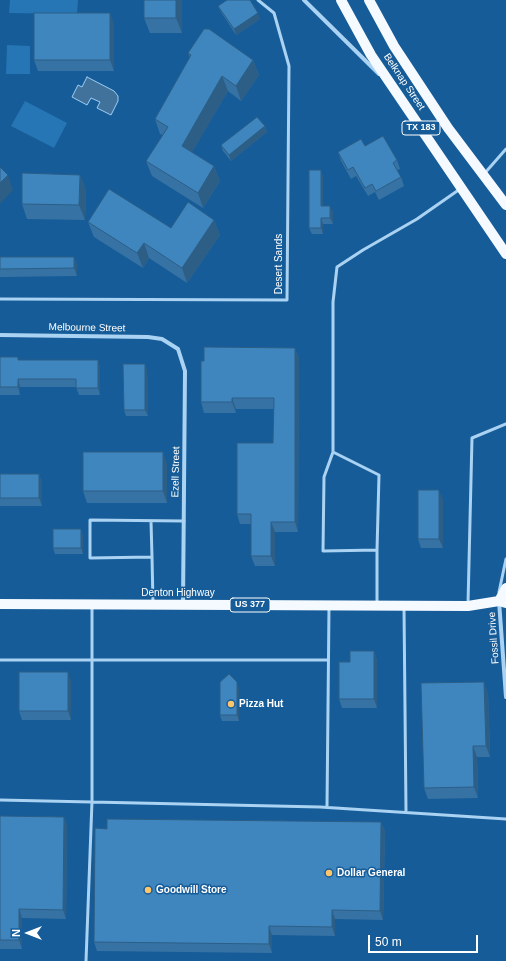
<!DOCTYPE html>
<style>
body{margin:0}
#map{position:relative;width:506px;height:961px;overflow:hidden;background:#165c98;font-family:Arial,sans-serif}
canvas{display:block}
.north{position:absolute;left:8px;top:913px;width:40px;height:40px;-webkit-text-stroke:3px #165c98;paint-order:stroke;rotate:270deg;font-size:11px;font-weight:700;line-height:16px;text-align:center;color:#fff}
.north::after{content:'';display:block;margin:auto;width:14px;height:18px;background:#fff;clip-path:polygon(50% 0,100% 100%,50% 72%,0 100%)}
.scale{position:absolute;left:368px;top:935px;width:110px;height:18px;box-sizing:border-box;border:2px solid #fff;border-top:0;padding-left:5px;font-size:12px;line-height:14px;white-space:nowrap;color:#fff;-webkit-text-stroke:3px #165c98;paint-order:stroke}
</style>
<div id="map">
<canvas width="506" height="961"></canvas>
<div class="north">N</div>
<div class="scale">50 m</div>
</div>
<script>
const ctx = document.querySelector('canvas').getContext('2d');
ctx.lineJoin = 'round';
function fillPath(path, color) { ctx.fillStyle = color; ctx.fill(path, 'evenodd'); }
const shape = rows => new Path2D(rows.map(r => 'M' + r).join(''));
function stroke(path, color, width, dash) { ctx.strokeStyle = color; ctx.lineWidth = width; ctx.lineCap = dash ? 'butt' : 'round'; ctx.setLineDash(dash || []); ctx.stroke(path); }
function write(font, color, halo, rows, align = 'center') {
  ctx.font = font + ' Arial,sans-serif'; ctx.lineWidth = 3; ctx.setLineDash([]); ctx.textBaseline = 'middle'; ctx.strokeStyle = halo; ctx.fillStyle = color; for (const [text, x, y, turn = 0] of rows) {
    ctx.save(); ctx.translate(x, y); ctx.rotate((+turn || 0) * Math.PI / 180); ctx.textAlign = isNaN(turn) ? turn : align; if (halo) ctx.strokeText(text, 0, 0); ctx.fillText(text, 0, 0); ctx.restore();
  }
}
fillPath(shape([
 [10,0,78,0,77,14,9,13],
 [7,45,30,46,30,74,6,74],
 [25,101,67,123,54,148,11,126]
]), '#2675b5');
const water = shape([
 [87,77,114,91,118,96,118,101,111,115,97,108,100,102,91,98,87,105,72,97,78,85,82,87,87,77]
]);
fillPath(water, '#41729c');
stroke(water, '#9ccef4', 1);
stroke(shape([
 [484,174,506,149],
 [0,299,287,300,289,66,274,13,258,0],
 [333,452,379,475,377,550,323,551,324,477,333,452,333,302,337,267,363,250,417,219,460,189],
 [151,521,152,557],
 [499,592,506,559],
 [153,603,152,557,90,558,90,520,184,521],
 [377,604,377,550],
 [468,604,472,438,506,424],
 [404,607,406,811],
 [0,660,328,660],
 [0,800,320,807,506,819],
 [327,807,329,607],
 [86,961,92,801,92,606]
]), '#aad2f2', 3);
stroke(shape([
 [304,0,379,74],
 [0,335,148,337,162,339,178,349,185,371,183,605],
 [499,601,506,697]
]), '#aad2f2', 4);
stroke(shape([
 [341,0,371,55,506,254],
 [369,0,394,46,448,128,506,205],
 [499,601,506,588],
 [0,604,468,606,499,601,506,603]
]), '#f4faff', 10);
fillPath(shape([
 [182,0,182,33,150,33,144,18],
 [218,6,260,19,236,35,221,12],
 [114,24,114,71,38,71,34,60],
 [188,53,253,60,259,75,241,101,228,91,192,152,214,166,220,181,203,208,152,176,146,161,163,135,160,134,155,119,190,58],
 [265,126,267,132,231,161,223,151,221,145],
 [365,146,397,160,400,169,397,170,401,177,404,186,379,200,375,192,368,196,356,176,351,179,341,161,338,152],
 [80,175,86,190,85,220,27,219,22,204],
 [323,176,323,206,333,212,333,224,323,224,323,234,312,234,309,228],
 [214,220,220,235,187,283,149,258,143,268,94,237,88,222,171,228],
 [0,257,74,257,77,265,77,276,0,277],
 [295,348,299,358,298,532,275,532,275,566,255,566,251,556,251,524,240,524,237,514,273,443,274,409,236,409,236,413,204,413,201,402,204,361],
 [0,357,19,360,98,360,100,368,100,395,79,395,76,387,20,387,20,395,0,395],
 [147,370,148,416,126,416,124,410],
 [167,463,167,503,87,503,83,491],
 [0,474,39,474,42,483,42,506,0,506],
 [443,499,443,548,421,548,418,539],
 [83,535,83,554,55,554,53,548],
 [374,651,377,660,377,708,342,708,339,699,350,662],
 [71,681,71,720,22,720,19,711],
 [239,688,239,721,222,721,220,715],
 [488,693,490,757,477,757,478,798,428,799,424,788],
 [0,816,64,817,67,826,66,919,22,918,22,949,0,949],
 [381,822,385,831,383,920,335,919,335,936,272,935,272,953,97,951,94,942,107,829]
]), '#3673a4');
fillPath(shape([
 [176,0,182,0,182,33,176,18],
 [110,13,114,24,114,71,110,60],
 [258,13,260,19,236,35,234,29],
 [253,60,259,75,241,101,236,86],
 [222,76,228,91,187,161,182,146],
 [265,126,267,132,231,161,229,155],
 [214,166,220,181,203,208,198,193],
 [321,170,323,176,323,212,321,206],
 [8,175,13,190,0,204,0,183],
 [80,175,86,190,85,220,79,205],
 [330,206,333,212,333,224,330,218],
 [321,218,323,224,323,234,321,228],
 [214,220,220,235,187,283,182,268],
 [144,243,149,258,143,268,137,253],
 [74,257,77,265,77,276,74,268],
 [295,348,299,358,298,532,295,522],
 [98,360,100,368,100,395,98,388],
 [145,364,147,370,148,416,145,410],
 [18,379,20,387,20,395,18,387],
 [232,398,236,409,236,413,232,402],
 [163,452,167,463,167,503,163,491],
 [39,474,42,483,42,506,39,498],
 [439,490,443,499,443,548,439,539],
 [271,522,275,532,275,566,271,556],
 [81,529,83,535,83,554,81,548],
 [374,651,377,660,377,708,374,699],
 [68,672,71,681,71,720,68,711],
 [237,682,239,688,239,721,237,715],
 [484,682,488,693,490,757,486,746],
 [473,746,477,757,478,798,474,787],
 [64,817,67,826,66,919,63,910],
 [381,822,385,831,383,920,380,911],
 [19,909,22,918,22,949,19,940],
 [332,910,335,919,335,936,332,927],
 [269,926,272,935,272,953,269,944]
]), '#2c5e86');
const building = shape([
 [144,0,176,0,176,18,144,18,144,0],
 [227,0,250,0,258,13,234,29,218,6,227,0],
 [34,13,110,13,110,60,34,60,34,13],
 [204,29,209,29,253,60,236,86,222,76,182,146,214,166,198,193,146,161,168,127,155,119,191,55,188,53,204,29],
 [257,117,265,126,229,155,221,145,257,117],
 [383,136,397,160,393,163,401,177,376,191,372,184,365,188,353,167,348,170,338,152,361,139,365,146,383,136],
 [0,167,8,175,0,183,0,167],
 [309,170,321,170,321,206,330,206,330,218,321,218,321,228,309,228,309,170],
 [22,173,80,175,79,205,22,204,22,173],
 [109,189,171,228,188,202,214,220,182,268,144,243,137,253,88,222,109,189],
 [0,257,74,257,74,268,0,269,0,257],
 [204,347,295,348,295,522,271,522,271,556,251,556,251,514,237,514,237,443,273,443,274,398,232,398,232,402,201,402,201,361,204,361,204,347],
 [0,357,18,357,18,360,98,360,98,388,76,388,76,379,18,379,18,387,0,387,0,357],
 [123,364,145,364,145,410,124,410,123,364],
 [83,452,163,452,163,491,83,491,83,452],
 [0,474,39,474,39,498,0,498,0,474],
 [418,490,439,490,439,539,418,539,418,490],
 [53,529,81,529,81,548,53,548,53,529],
 [350,651,374,651,374,699,339,699,339,662,350,662,350,651],
 [19,672,68,672,68,711,19,711,19,672],
 [229,674,237,682,237,715,220,715,220,682,229,674],
 [484,682,486,746,473,746,474,787,424,788,421,683,484,682],
 [0,816,64,817,63,910,19,909,19,940,0,940,0,816],
 [107,819,381,822,380,911,332,910,332,927,269,926,269,944,94,942,95,828,107,829,107,819]
]);
fillPath(building, '#3f86bf');
stroke(building, '#2c5e86', 1);
for (const [x, y, r, color] of [
 [231,704,4,"#ffc56a"],
 [329,873,4,"#ffc56a"],
 [148,890,4,"#ffc56a"]
]) { const dot = new Path2D(); dot.arc(x, y, r, 0, 2 * Math.PI); ctx.fillStyle = color; ctx.fill(dot); stroke(dot, '#165c98', 1.5); }
for (const [x, y, w] of [
 [421,128,38],
 [250,605,40]
]) { const box = new Path2D(); box.roundRect(x - w / 2, y - 7, w, 14, 3); ctx.fillStyle = '#165c98'; ctx.fill(box); stroke(box, '#fff', 1); }
write('bold 9px', '#fff', null, [
 ["TX 183",421,128],
 ["US 377",250,605]
]);
write('10px', '#fff', '#165c98', [
 ["Belknap Street",404,82,56],
 ["Desert Sands",279,264,-90],
 ["Melbourne Street",87,328,1],
 ["Ezell Street",176,472,-89],
 ["Denton Highway",178,593],
 ["Fossil Drive",494,638,-94]
]);
write('bold 10px', '#fff', '#165c98', [
 ["Pizza Hut",239,704],
 ["Dollar General",337,873],
 ["Goodwill Store",156,890]
], 'left');
</script>
